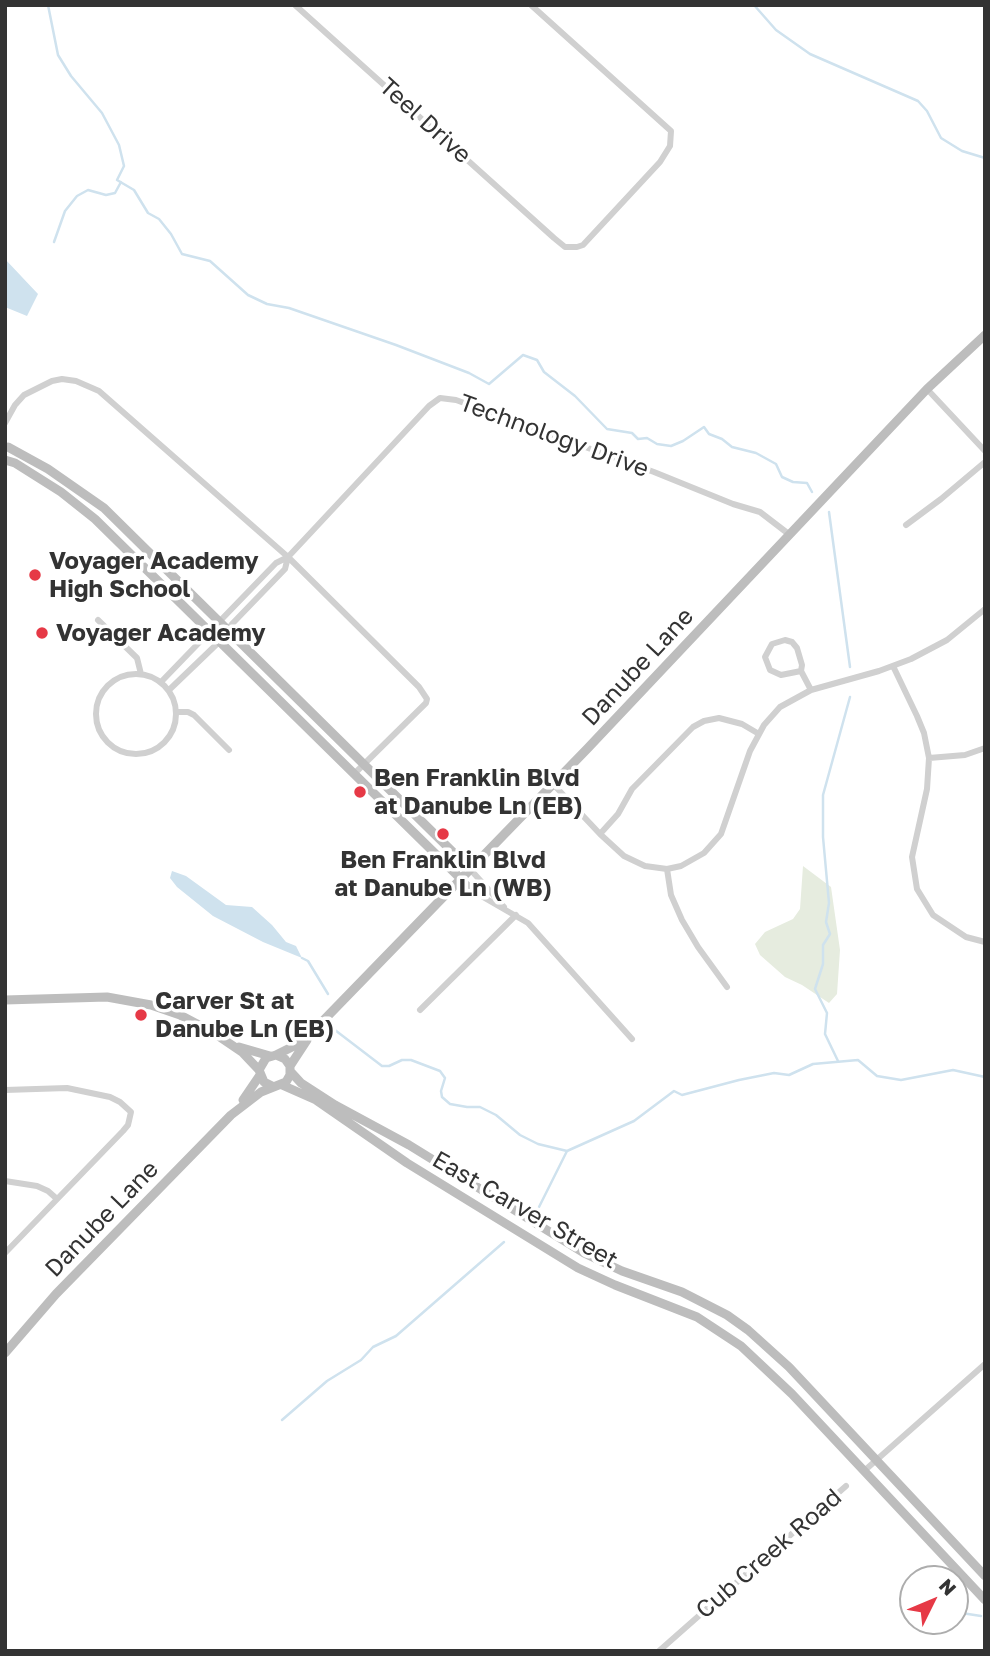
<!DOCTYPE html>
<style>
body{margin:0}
#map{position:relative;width:990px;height:1656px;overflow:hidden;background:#fff;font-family:"Golos Text",sans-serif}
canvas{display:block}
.frame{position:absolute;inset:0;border:7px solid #333;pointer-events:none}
.north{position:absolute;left:899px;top:1565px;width:70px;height:70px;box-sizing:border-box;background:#fff;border:2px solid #adadad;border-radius:50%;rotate:47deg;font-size:19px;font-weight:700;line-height:28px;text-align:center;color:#333}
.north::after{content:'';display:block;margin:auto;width:24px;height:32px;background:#e63946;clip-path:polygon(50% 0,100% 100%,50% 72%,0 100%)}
</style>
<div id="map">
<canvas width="990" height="1656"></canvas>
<div class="frame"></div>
<div class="north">N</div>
</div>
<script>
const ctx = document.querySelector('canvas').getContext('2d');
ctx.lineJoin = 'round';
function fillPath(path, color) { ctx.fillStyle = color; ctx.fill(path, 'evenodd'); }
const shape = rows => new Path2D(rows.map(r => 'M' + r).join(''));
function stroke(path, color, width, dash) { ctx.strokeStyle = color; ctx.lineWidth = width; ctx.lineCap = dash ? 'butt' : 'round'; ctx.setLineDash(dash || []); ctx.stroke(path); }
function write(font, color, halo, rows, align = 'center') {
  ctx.font = font + ' "Golos Text",sans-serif'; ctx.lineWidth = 7; ctx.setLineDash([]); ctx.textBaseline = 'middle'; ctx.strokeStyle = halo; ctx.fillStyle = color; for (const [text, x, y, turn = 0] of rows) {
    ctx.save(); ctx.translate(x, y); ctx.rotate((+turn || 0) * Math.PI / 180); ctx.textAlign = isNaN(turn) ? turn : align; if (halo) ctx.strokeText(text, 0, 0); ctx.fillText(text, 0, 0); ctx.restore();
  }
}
fillPath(shape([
 [803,866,831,887,840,950,837,994,829,1003,802,985,785,977,760,955,755,944,765,932,793,919,800,909]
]), '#e6ecdf');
fillPath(shape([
 [5,259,38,294,27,316,5,307],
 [172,871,186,876,226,905,252,907,272,925,286,942,296,946,302,958,263,942,213,916,177,887,170,878]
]), '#cfe2ee');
stroke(shape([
 [48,5,58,55,71,76,102,113,119,145,124,166,117,180,134,190,148,213,159,219,171,234,182,254,210,261,248,295,267,304,289,308,396,345,469,373,489,384,523,355,537,360,544,372,575,396,607,429,632,433,638,439,647,438,657,444,671,446,683,441,704,427,709,434,722,439,732,447,756,453,776,464,782,477,793,482,807,483,812,492],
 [754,5,776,30,810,54,918,101,927,111,941,138,962,151,985,158],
 [54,242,65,211,77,196,88,190,106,195,115,193,121,182],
 [829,512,850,667],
 [302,958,308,961,328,994],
 [331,1027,382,1066,389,1066,402,1060,411,1060,440,1071,445,1078,441,1091,442,1097,450,1104,467,1107,480,1107,496,1115,520,1135,538,1144,567,1151],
 [838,1061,825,1034,827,1013,815,989,823,964,823,945,830,934,826,922,829,903,823,837,823,795,850,697],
 [539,1207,567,1151,634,1121,674,1091,682,1095,739,1080,774,1073,789,1075,813,1064,858,1060,877,1076,901,1080,953,1070,985,1077],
 [282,1420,327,1381,361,1360,373,1347,396,1336,504,1242],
 [955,1612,981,1616]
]), '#cfe2ee', 2.5);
stroke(shape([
 [295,5,554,238,565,247,577,247,583,245,660,162,670,146,671,131,531,5],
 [927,389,985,451],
 [5,423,15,405,24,395,52,381,62,379,76,381,99,391,288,557,419,687,427,699,426,703,354,774],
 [906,525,941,499,985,462],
 [98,620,137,658,141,674],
 [893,666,917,716,924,733,929,758,927,789,912,857,917,889,933,915,966,937,985,942],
 [801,671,781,675,770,670,765,657,772,644,785,640,792,642,797,648,802,665,801,671,811,690],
 '96 714a40 40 0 1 1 80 0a40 40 0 1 1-80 0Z',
 [161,682,276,563,288,557,429,406,440,398,456,400,654,472,733,504,760,512,790,535],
 [169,690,219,642,232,624,285,569,288,557],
 [177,712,188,712,194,715,229,750],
 [929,758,965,755,985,748],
 [553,784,600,834,624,856,645,866,667,869,681,866,704,853,721,834,750,751,764,725,780,707,811,690,879,671,911,659,947,640,985,609],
 [600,834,618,814,632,789,693,727,704,721,719,718,742,724,759,734],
 [470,869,504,907],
 [667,869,671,895,682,920,698,947,727,987],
 [461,879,483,897,528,923,632,1039],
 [420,1010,516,915],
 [5,1090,67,1088,110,1097,120,1102,131,1112,128,1125,123,1131,5,1253],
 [5,1181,37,1186,48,1191,57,1199],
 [864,1471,985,1364],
 [659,1651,846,1486]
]), '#d0d0d0', 6);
stroke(shape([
 [8,447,48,469,104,508,470,869],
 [5,460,15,463,61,492,95,519,461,879],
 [5,1000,107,997,151,1005,180,1015,214,1033,242,1052,259,1070],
 [239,1047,270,1056],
 [276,1055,292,1047,319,1025,587,749,927,389,985,335],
 [290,1066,307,1040],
 [290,1071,301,1083,335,1105,409,1145,584,1253,622,1271,682,1292,727,1315,748,1330,789,1367,985,1576],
 [282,1085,316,1100,407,1163,578,1268,615,1285,697,1317,741,1346,792,1394,985,1600],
 [243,1100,260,1075],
 [5,1353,56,1294,231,1115,261,1092,286,1082,290,1075,290,1066,285,1059,276,1055,266,1058,259,1070,264,1082,272,1086]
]), '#bdbdbd', 9);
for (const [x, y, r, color] of [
 [35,575,7,"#e63946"],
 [42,633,7,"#e63946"],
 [360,792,7,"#e63946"],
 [443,834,7,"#e63946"],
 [141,1015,7,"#e63946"]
]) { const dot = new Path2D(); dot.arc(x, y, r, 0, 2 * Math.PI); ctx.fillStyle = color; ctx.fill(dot); stroke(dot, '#fff', 2.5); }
write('24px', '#333', '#fff', [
 ["Teel Drive",425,121,42],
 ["Technology Drive",554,436,20],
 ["Danube Lane",638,667,-47],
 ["East Carver Street",525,1210,30],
 ["Danube Lane",102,1219,-46],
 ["Cub Creek Road",769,1554,-41]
]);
write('bold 24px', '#333', '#fff', [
 ["Voyager Academy",49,561],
 ["High School",49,589],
 ["Voyager Academy",56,633],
 ["Ben Franklin Blvd",374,778],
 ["at Danube Ln (EB)",374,806],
 ["Ben Franklin Blvd",443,860,"center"],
 ["at Danube Ln (WB)",443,888,"center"],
 ["Carver St at",155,1001],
 ["Danube Ln (EB)",155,1029]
], 'left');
</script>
